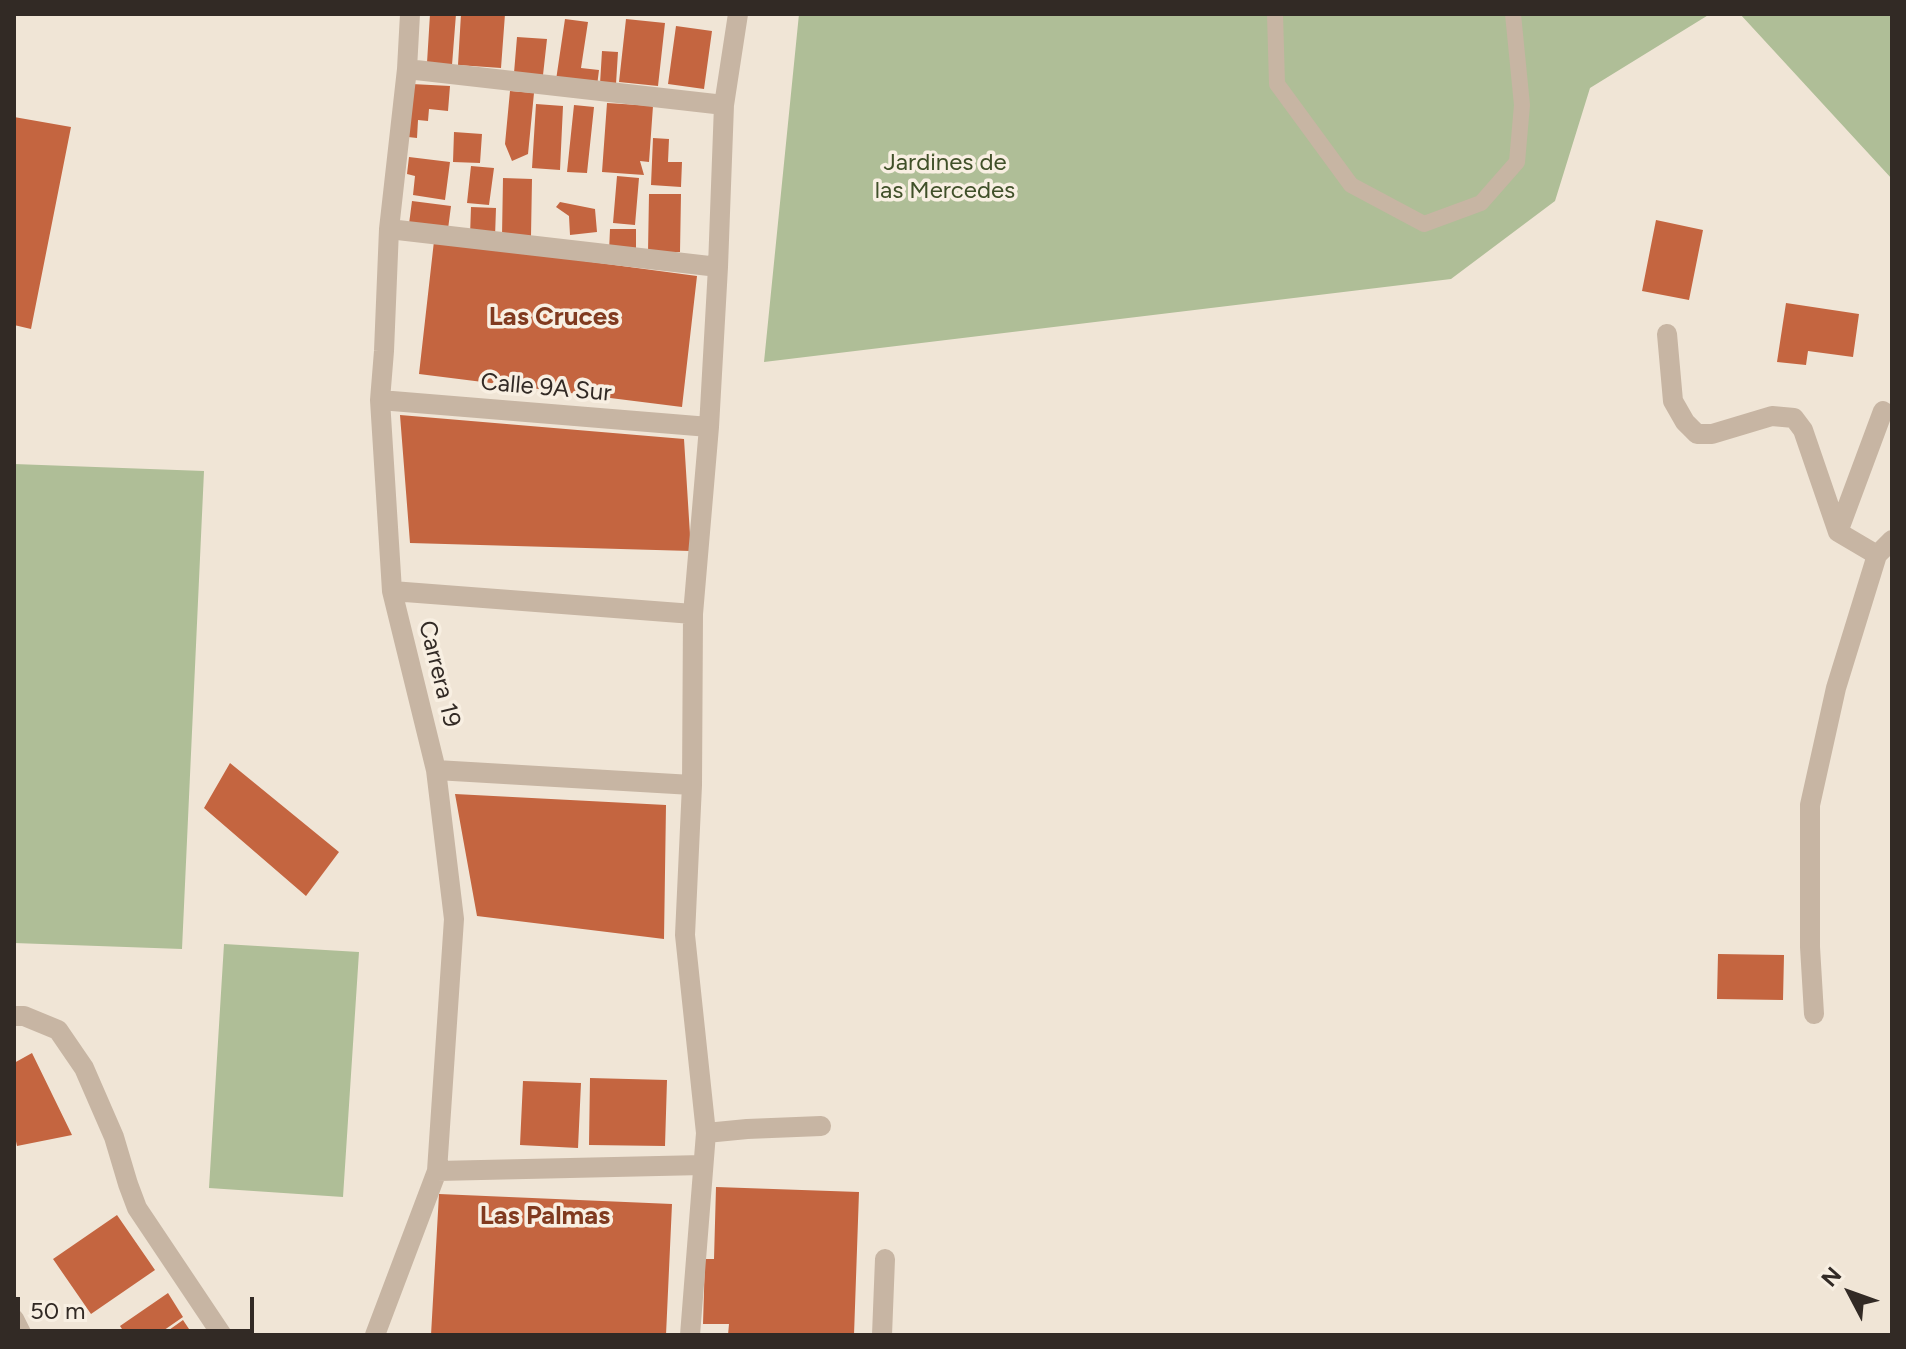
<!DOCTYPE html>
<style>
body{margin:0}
#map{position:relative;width:1906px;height:1349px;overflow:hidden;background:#f0e5d6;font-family:Figtree,sans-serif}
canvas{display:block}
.frame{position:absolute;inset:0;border:16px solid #322a25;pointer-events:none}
.north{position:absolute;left:1810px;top:1253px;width:80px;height:80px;-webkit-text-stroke:6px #f8efe2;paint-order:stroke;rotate:311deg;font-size:22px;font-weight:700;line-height:32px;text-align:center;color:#322a25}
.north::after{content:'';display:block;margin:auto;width:28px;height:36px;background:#322a25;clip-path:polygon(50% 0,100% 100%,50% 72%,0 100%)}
.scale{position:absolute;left:16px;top:1297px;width:238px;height:36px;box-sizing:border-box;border:4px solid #322a25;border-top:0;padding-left:10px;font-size:24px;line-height:28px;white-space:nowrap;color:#322a25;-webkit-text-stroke:6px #f8efe2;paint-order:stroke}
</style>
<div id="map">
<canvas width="1906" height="1349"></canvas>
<div class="frame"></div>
<div class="north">N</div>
<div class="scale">50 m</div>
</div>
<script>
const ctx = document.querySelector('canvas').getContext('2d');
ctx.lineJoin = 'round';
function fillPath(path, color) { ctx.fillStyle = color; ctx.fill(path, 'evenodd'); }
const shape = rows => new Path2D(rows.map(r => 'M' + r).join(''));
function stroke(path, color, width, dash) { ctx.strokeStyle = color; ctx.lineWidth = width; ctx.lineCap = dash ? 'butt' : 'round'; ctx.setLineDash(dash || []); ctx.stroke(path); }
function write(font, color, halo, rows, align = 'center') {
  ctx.font = font + ' Figtree,sans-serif'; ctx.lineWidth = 7; ctx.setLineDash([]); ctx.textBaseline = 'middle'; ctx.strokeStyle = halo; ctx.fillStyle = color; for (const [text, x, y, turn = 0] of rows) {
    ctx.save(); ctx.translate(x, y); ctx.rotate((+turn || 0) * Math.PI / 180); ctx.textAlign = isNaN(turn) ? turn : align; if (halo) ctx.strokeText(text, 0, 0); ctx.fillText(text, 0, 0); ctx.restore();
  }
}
fillPath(shape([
 [799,14,1710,14,1590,88,1555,201,1451,279,764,362],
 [1740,14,1892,14,1892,179],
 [14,464,204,471,182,949,14,943],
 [224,944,359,952,343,1197,209,1188]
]), '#afbe97');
fillPath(shape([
 [430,14,456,14,452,65,427,63],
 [461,14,505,14,501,68,458,65],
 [565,19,588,22,581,68,599,70,597,86,556,80],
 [626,19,665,23,658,86,619,82],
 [676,26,712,31,704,89,668,84],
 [517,37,547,39,543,75,514,73],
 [602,51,618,52,616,84,600,84],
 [412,84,450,86,448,111,429,109,428,121,418,120,417,138,408,137],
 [510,91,534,93,528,154,512,161,505,144],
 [607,103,653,106,649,162,640,161,644,175,602,172],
 [536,104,563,106,560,170,532,168],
 [574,105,594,107,587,173,567,172],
 [14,117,71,127,31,329,14,325],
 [454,132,482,134,480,163,453,162],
 [653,138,669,139,668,162,682,162,681,187,651,185],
 [409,157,450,162,445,200,413,195,415,176,407,174],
 [471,166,494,168,489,205,467,203],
 [617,176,639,178,635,225,613,223],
 [503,178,532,179,531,236,502,236],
 [649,194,681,194,680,252,648,252],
 [412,201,451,206,448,229,409,224],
 [560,202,595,209,597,232,570,235,569,216,556,207],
 [471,207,496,208,495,237,470,236],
 [1656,220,1703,230,1689,300,1642,291],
 [610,229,636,229,636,253,609,252],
 [434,241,697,276,682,407,419,374],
 [1786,303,1859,314,1853,357,1808,351,1806,365,1777,362],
 [400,415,684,439,691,551,410,543],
 [230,763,339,852,306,896,204,808],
 [455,794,666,805,664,939,477,916],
 [1718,954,1784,955,1783,1000,1717,999],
 [32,1053,72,1135,17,1146,14,1132,14,1063],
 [590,1078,667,1080,665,1146,589,1145],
 [523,1081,581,1083,578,1148,520,1145],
 [716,1187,859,1192,854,1335,728,1335,729,1324,703,1324,705,1259,714,1259],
 [439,1194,672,1204,666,1335,431,1335],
 [117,1215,155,1270,91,1314,53,1259],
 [168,1293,183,1317,157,1335,126,1335,120,1326],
 [183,1320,193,1335,162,1335]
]), '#c46540');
stroke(shape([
 [1275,14,1277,84,1351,185,1424,224,1481,203,1517,162,1522,105,1513,14]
]), '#c7b5a3', 16);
stroke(shape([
 [407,69,724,105],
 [389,229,718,267],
 [1667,334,1673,401,1685,422,1697,434,1712,434,1772,416,1794,418,1803,430,1838,532,1877,555],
 [380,400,709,427],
 [1838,532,1883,411],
 [392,591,693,614],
 [436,770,692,785],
 [1814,1014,1810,947,1810,805,1836,688,1877,555,1892,540],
 [14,1016,24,1016,58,1030,84,1068,114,1137,128,1184,137,1208,222,1335],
 [706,1133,747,1129,821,1126],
 [437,1171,703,1165],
 [14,1319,22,1335],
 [375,1335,437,1171,454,919,436,770,392,591,380,400,384,351,389,229,407,69,410,14],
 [690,1335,706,1133,685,935,692,785,693,614,709,427,718,267,724,105,738,14],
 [882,1335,885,1259]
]), '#c7b5a3', 20);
write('24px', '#405029', '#f8efe2', [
 ["Jardines de",945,163],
 ["las Mercedes",945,191]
]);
write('24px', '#322a25', '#f8efe2', [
 ["Calle 9A Sur",546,388,5],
 ["Carrera 19",439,674,76]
]);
write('bold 26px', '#803a1f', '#f8efe2', [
 ["Las Cruces",554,317],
 ["Las Palmas",545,1216]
]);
</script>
